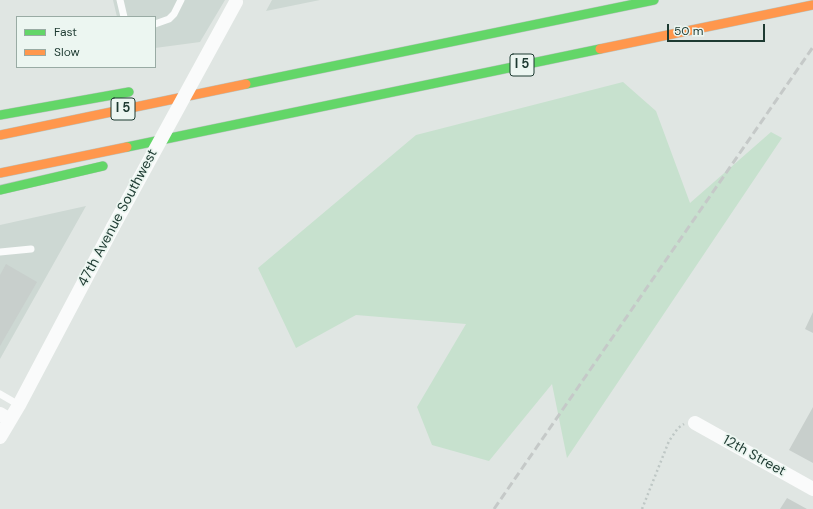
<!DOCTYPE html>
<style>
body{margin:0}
#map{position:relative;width:813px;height:509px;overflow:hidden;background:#e0e6e3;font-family:"DM Sans",sans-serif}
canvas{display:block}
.legend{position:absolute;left:16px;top:16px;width:140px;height:52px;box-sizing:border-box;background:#ecf6f1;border:1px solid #99aba4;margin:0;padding:5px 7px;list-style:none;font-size:12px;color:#1d3a31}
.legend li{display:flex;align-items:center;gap:8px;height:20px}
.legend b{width:20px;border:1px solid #99aba4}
.scale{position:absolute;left:667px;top:24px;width:98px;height:18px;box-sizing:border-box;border:2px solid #1d3a31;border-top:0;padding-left:5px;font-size:12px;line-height:14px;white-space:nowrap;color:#1d3a31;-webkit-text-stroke:3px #ecf6f1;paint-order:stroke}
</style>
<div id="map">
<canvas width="813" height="509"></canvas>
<ul class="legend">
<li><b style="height:5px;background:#63d668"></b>Fast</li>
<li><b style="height:5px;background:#ff974d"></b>Slow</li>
</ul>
<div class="scale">50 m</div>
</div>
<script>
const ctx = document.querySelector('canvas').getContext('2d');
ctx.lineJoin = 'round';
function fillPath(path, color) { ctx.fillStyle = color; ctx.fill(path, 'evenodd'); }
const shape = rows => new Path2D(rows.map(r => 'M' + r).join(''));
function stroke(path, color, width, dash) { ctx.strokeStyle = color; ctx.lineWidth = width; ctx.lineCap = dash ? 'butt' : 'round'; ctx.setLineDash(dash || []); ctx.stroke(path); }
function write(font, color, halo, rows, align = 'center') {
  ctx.font = font + ' "DM Sans",sans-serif'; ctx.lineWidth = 3.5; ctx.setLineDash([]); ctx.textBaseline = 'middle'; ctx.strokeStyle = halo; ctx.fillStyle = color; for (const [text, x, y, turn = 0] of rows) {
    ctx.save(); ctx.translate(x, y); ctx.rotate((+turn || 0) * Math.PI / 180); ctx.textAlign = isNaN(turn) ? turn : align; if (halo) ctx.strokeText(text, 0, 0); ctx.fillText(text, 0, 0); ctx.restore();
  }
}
fillPath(shape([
 [113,0,225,0,200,42,155,48,155,17,117,17],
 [272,0,320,0,266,11],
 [86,206,0,359,0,225]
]), '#cdd8d3');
fillPath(shape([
 [623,82,656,111,690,203,771,132,782,138,567,458,552,384,489,461,432,445,417,407,466,324,356,315,296,348,258,268,416,135]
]), '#c7e1ce');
fillPath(shape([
 [6,264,37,282,0,346,0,275],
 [813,312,813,333,805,329],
 [813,407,813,463,789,450],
 [787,498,807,509,780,509]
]), '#c8cfcc');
const fast = shape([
 [246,84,654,0],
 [0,115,129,92],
 [127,147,600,49],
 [0,190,103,166]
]);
const slow = shape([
 [600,49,813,5],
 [0,135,246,84],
 [0,173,127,147]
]);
stroke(fast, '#bac4c0', 10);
stroke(slow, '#bac4c0', 10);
stroke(shape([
 [642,509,669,441,678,428,684,424]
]), '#bec7c5', 2.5, [2, 3]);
stroke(shape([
 [120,0,124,17],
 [155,24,169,19,174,14,181,0],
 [0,252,31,249],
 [0,394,19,405]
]), '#fafbfb', 7);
stroke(shape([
 [0,414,10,420],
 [695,423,813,489],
 [0,437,19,405,113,227]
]), '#fafbfb', 14);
stroke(fast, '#63d668', 9);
stroke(slow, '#ff974d', 9);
stroke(shape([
 [494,509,813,47]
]), '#c5c9c8', 3, [8, 4]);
stroke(shape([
 [113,227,236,2]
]), '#fafbfb', 14);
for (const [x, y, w] of [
 [522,65,24],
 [123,109,24]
]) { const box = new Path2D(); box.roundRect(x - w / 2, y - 11, w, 22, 3); ctx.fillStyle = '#ecf6f1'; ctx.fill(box); stroke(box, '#1d3a31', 1); }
write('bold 13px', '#1d3a31', null, [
 ["I 5",522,65],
 ["I 5",123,109]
]);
write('14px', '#1d3a31', '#ecf6f1', [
 ["47th Avenue Southwest",118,218,-62],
 ["12th Street",754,456,29]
]);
</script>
